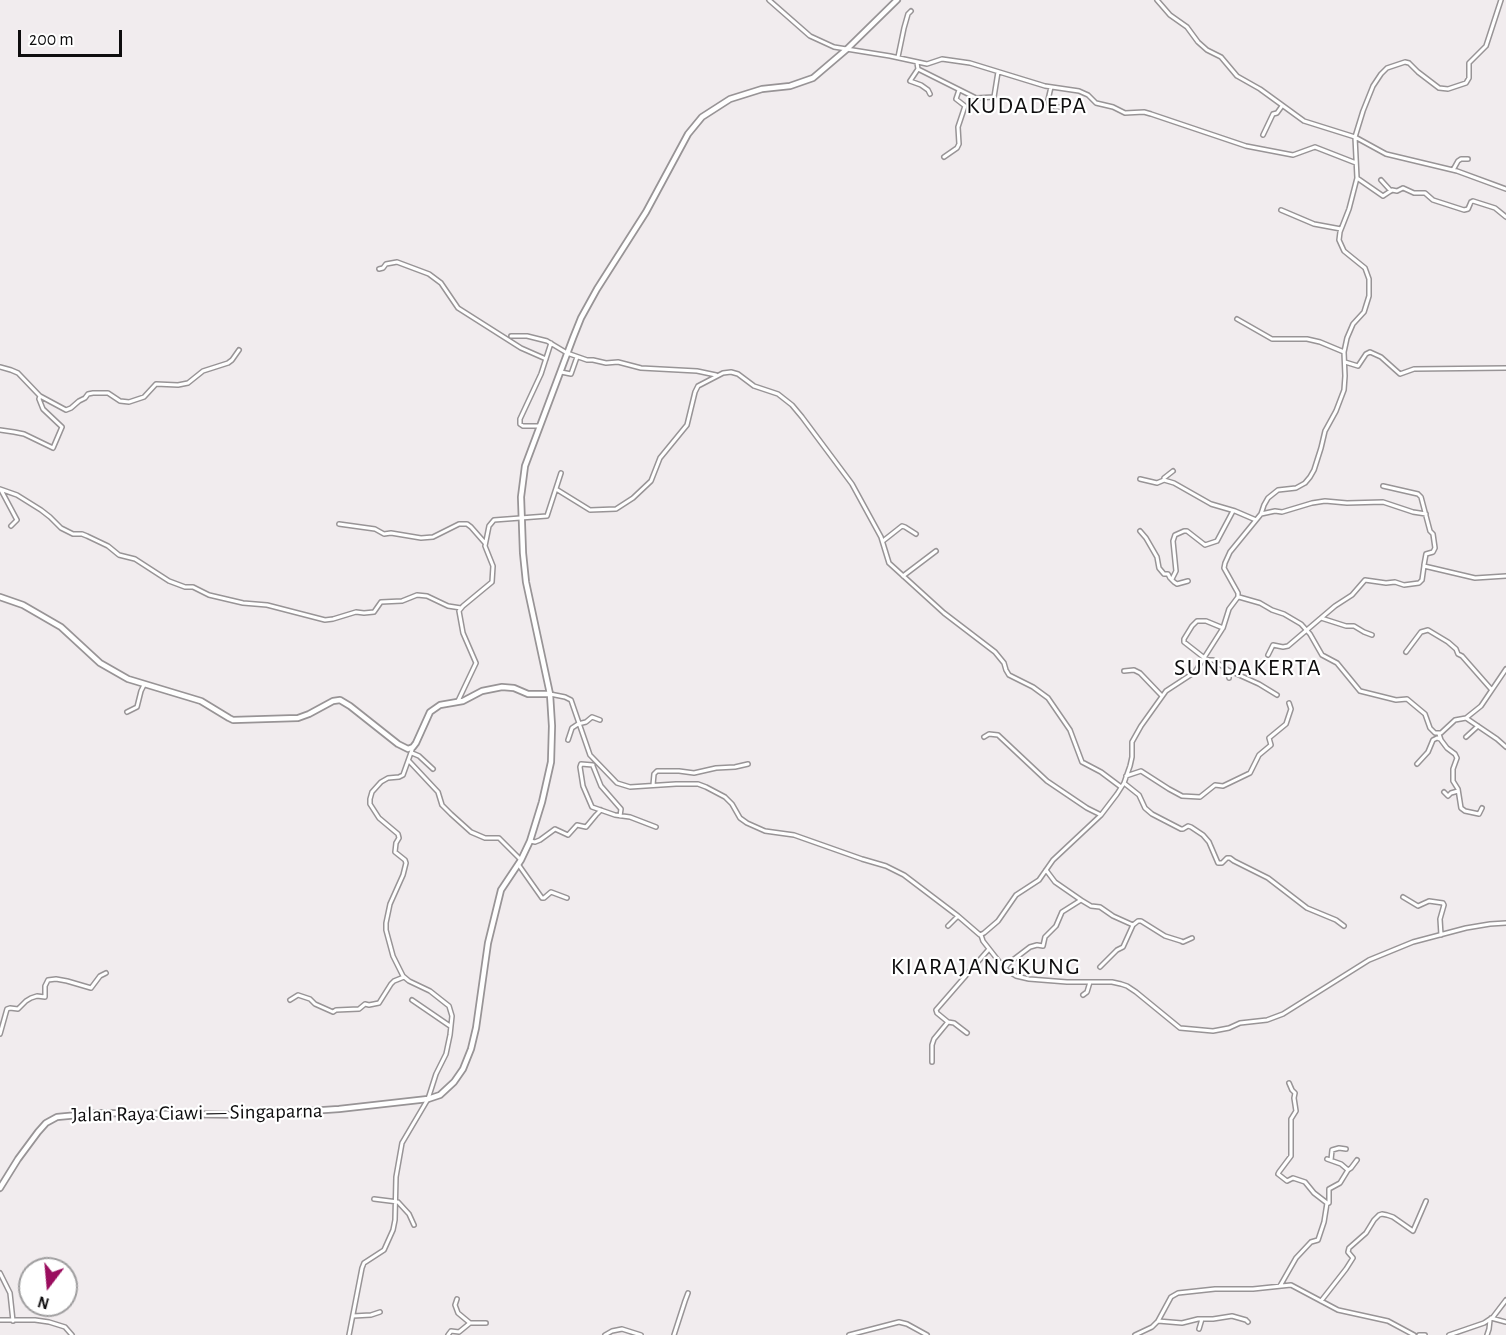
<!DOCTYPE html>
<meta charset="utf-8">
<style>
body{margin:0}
#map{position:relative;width:1506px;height:1335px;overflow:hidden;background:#f1ecee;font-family:"Alegreya Sans",sans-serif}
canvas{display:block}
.north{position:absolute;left:18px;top:1257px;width:60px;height:60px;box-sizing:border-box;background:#fff;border:2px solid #9f9e9f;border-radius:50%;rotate:196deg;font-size:16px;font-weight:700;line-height:24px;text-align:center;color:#0e0d0e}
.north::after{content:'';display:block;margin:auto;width:21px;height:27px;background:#9a0d5e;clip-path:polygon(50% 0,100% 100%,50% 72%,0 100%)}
.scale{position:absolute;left:18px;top:30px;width:104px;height:27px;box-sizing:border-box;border:3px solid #0e0d0e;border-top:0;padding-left:8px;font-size:18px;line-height:21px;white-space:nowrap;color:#0e0d0e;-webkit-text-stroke:4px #fff;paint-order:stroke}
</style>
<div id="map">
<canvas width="1506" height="1335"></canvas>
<div class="north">N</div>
<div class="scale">200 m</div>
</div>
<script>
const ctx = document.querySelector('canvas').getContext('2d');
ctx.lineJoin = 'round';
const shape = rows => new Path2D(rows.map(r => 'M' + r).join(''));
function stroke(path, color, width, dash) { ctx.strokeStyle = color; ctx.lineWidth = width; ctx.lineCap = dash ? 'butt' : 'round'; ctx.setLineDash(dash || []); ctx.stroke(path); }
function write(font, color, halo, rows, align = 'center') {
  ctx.font = font + ' "Alegreya Sans",sans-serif'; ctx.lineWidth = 4.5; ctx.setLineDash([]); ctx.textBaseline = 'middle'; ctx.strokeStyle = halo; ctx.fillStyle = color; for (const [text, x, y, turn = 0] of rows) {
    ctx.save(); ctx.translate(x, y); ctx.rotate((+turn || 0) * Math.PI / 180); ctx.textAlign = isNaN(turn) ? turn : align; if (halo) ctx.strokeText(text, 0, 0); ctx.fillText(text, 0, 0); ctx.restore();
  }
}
const minor = shape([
 [769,0,810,36,834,47,890,56,927,64,942,59,970,63,1045,86,1079,91,1088,95,1096,103,1113,107,1125,113,1144,112,1151,114,1246,146,1293,155,1315,147,1356,163],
 [1157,0,1170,15,1187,27,1198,42,1207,50,1221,57,1237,76,1260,89,1304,121,1355,137,1386,154,1457,171,1506,189],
 [898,57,904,28,908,14,911,11],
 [917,63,918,69,976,98,994,97,998,72],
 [918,69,910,81,921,85,928,90,930,94],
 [1051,87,1048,100,1049,104,1055,107,1066,107],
 [1263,135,1273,114,1277,113,1282,106],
 [944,157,957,148,959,144,958,127,965,106,956,99,959,90],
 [1453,170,1458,161,1461,159,1468,159],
 [1357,178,1383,196,1392,190,1397,191,1403,188,1414,193,1425,193,1433,200,1464,210,1468,209,1471,202,1473,201,1495,208,1506,217],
 [1381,180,1391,191],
 [1281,210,1314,224,1341,229],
 [379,269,383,268,386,264,397,262,429,274,441,283,458,308,521,348,546,359],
 [1237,319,1272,339,1307,339,1320,342,1344,352],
 [511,336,527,336,547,341,567,353,587,360,593,360,606,363,618,362,641,368,697,371,716,375],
 [1345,362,1358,366,1366,354,1370,352,1381,357,1400,374,1414,369,1506,368],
 [0,367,11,370,18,373,40,396],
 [561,372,571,374,577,357],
 [539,426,523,426,520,424,520,419,541,374,551,343],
 [0,430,14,432,24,434,53,448,62,427,43,409,39,399,40,396,66,410,71,408,79,401,85,398,88,394,93,393,108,393,120,401,129,402,144,397,156,384,178,385,188,383,203,371,228,363,232,360,239,350],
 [1173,471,1164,478,1164,480,1174,483,1211,504,1235,511,1256,520],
 [1140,479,1157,483,1164,480],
 [1383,486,1418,494,1421,497,1430,531,1433,534,1435,548,1433,552,1426,554,1424,565],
 [0,489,17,495,41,510,50,517,61,528,73,534,82,534,87,536,108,546,119,555,135,559,169,581,185,587,193,587,209,595,243,603,267,605,325,620,333,619,356,612,364,613,374,612,381,602,402,601,417,595,427,596,448,606,461,608],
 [556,489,590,510,616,509,633,498,651,481,660,458,687,425,695,392,698,386,723,373,731,372,738,374,754,386,778,394,792,405,802,417,852,484,881,537,889,563,944,613,995,652,1004,663,1006,670,1009,675,1033,687,1048,698,1070,730,1082,762,1101,772,1121,787],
 [1,490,17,520,11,526],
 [1261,514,1275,511,1282,512,1312,503,1325,501,1347,503,1383,502,1413,512,1426,514],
 [339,524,375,529,384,534,391,533,421,538,433,537,459,524,467,524,471,527,485,543],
 [1140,531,1146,538,1157,557,1159,568,1164,574,1168,574,1170,578,1172,579,1176,571,1173,541,1175,535,1184,531,1187,531,1205,545,1217,541,1233,511],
 [883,541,902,526,905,527,916,534],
 [903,576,936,551],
 [1171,579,1174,582,1177,584,1188,581],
 [1239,597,1260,603,1272,610,1284,614,1301,624,1310,634,1322,655,1337,663,1360,691,1396,700,1407,699,1425,714,1430,728,1435,733,1441,733,1455,720,1466,718,1497,739,1506,747],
 [1321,618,1346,626,1354,626,1364,632,1372,635],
 [1223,628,1206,621,1197,621,1192,626,1184,639,1184,642,1207,660,1213,660,1228,670,1229,678],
 [1406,652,1421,632,1428,630,1448,642,1456,649,1458,654,1462,656,1491,689],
 [1268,655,1273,645,1283,647,1288,646,1335,606,1352,595,1365,580,1386,583,1395,582,1404,585,1419,583,1422,580,1424,566,1475,578,1506,576],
 [1228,670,1259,684,1277,695],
 [1124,671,1134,670,1140,673,1162,696],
 [550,694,565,697,571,700,590,755,617,783,630,787,676,784,698,784,706,787,725,797,732,804,740,818,747,823,765,831,794,835,862,859,886,866,904,875,958,916,980,935,984,933,998,921,1016,895,1039,880,1053,860,1101,815,1117,794,1124,783,1130,766,1132,757,1132,742,1141,726,1166,691,1195,672,1223,628,1229,609,1238,597,1238,593,1224,568,1225,563,1230,552,1261,514,1264,505,1268,498,1278,490,1296,488,1305,483,1310,477,1314,470,1321,448,1325,431,1336,411,1344,390,1345,376,1344,352,1347,338,1353,324,1364,312,1369,296,1369,279,1365,268,1344,251,1339,240,1340,232,1349,209,1357,178,1355,137,1363,111,1373,86,1381,74,1387,68,1405,62,1409,63,1418,72,1439,88,1448,89,1466,83,1469,78,1469,63,1486,46,1501,0],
 [458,701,476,663,463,633,459,611,463,606,492,582,493,566,485,546,489,526,494,520,547,516,561,473],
 [127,712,137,707,141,691,144,685],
 [1466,718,1481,706,1506,669],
 [1439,734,1441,740,1447,748,1455,754,1457,758,1453,769,1453,781,1458,789,1461,808,1465,811,1479,814,1482,808],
 [984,737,989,734,998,735,1047,781,1087,808,1101,815],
 [1466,737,1478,726],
 [568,740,572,728,578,724,586,722,592,717,600,720],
 [412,753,419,756,433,769],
 [409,761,438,792,442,805,451,814,471,832,485,838,499,838,521,860],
 [1417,764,1428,752,1433,740,1437,738,1440,739],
 [593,765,581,764,580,767,583,786,592,807,615,815,630,817,656,827],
 [593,766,601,786,621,809,620,816],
 [1126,776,1141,771,1169,789,1182,796,1200,797,1215,785,1223,786,1250,773,1259,755,1271,745,1269,738,1286,724,1291,709,1289,703],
 [1124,783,1139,795,1145,808,1152,814,1181,829,1183,829,1188,826,1191,827,1203,835,1209,842,1218,863,1222,863,1227,858,1230,858,1234,861,1268,878,1307,908,1336,920,1344,926],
 [653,785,654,774,657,771,679,771,694,773,716,768,735,767,748,764],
 [1444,792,1448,796,1451,793,1458,791],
 [530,841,535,842,540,840,555,829,568,835,577,825,586,827,596,815,601,810],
 [518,864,542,898,544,898,551,892,567,898],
 [1403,897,1418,906,1429,901,1443,903,1444,905,1440,919,1441,935],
 [1081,900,1091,906,1100,907,1113,916,1133,925],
 [948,926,958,916],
 [981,935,983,941,1001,964,1008,971,1016,976,1029,979,1067,982,1112,982,1121,984,1127,986,1136,992,1180,1028,1213,1031,1229,1028,1240,1023,1267,1020,1283,1014,1369,960,1413,942,1466,928,1490,924,1506,923],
 [1100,967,1117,950,1123,947,1133,925,1138,921,1141,921,1165,936,1181,941,1183,942,1192,938],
 [1005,968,1009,963,1030,947,1037,945,1043,946,1045,937,1056,926,1062,912,1081,900,1055,882,1046,870],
 [1083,995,1087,992,1090,982],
 [290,1000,298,995,310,999,315,1004,333,1012,336,1010,359,1009,365,1004,369,1005,379,1003,391,984,394,981,404,977],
 [412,1000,450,1026],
 [948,1022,954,1023,967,1033],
 [0,1034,7,1009,10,1008,18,1009,26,1001,31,998,37,996,45,997,45,986,48,980,56,979,67,981,91,988,100,976,106,973],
 [932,1062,932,1045,934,1039,948,1022,937,1013,936,1010,989,949],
 [1331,1160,1332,1150,1339,1148,1346,1149],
 [1348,1170,1351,1168,1357,1160],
 [374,1199,398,1202,409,1214,414,1225],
 [1327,1204,1329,1203,1329,1189,1340,1183,1348,1170,1341,1164,1327,1159],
 [0,1273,10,1293,13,1321],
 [1280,1286,1296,1258,1311,1242,1318,1240,1324,1222,1327,1203,1314,1193,1305,1182,1293,1178,1287,1181,1278,1174,1279,1172,1291,1156,1291,1119,1296,1111,1294,1098,1295,1093,1292,1090,1289,1083],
 [457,1299,455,1305,458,1313,470,1323],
 [1321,1301,1346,1269,1353,1258,1348,1252,1349,1248,1366,1233,1374,1220,1379,1215,1382,1214,1387,1215,1393,1217,1413,1231,1426,1201],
 [353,1316,371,1315,380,1312],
 [1491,1318,1506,1322],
 [0,1320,35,1320,49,1322,65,1327,72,1335],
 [1158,1321,1182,1323,1198,1319,1213,1319,1232,1316,1246,1320,1248,1322],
 [1199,1329,1202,1319],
 [349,1335,362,1268,364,1263,384,1250,393,1230,395,1220,396,1177,402,1143,428,1099,436,1074,446,1054,450,1035,452,1016,449,1006,430,991,409,981,403,976,393,956,386,930,386,923,390,904,403,875,406,863,405,860,395,852,396,843,399,838,398,834,379,818,370,804,370,799,372,792,381,782,388,778,399,777,403,775,413,747],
 [448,1335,451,1331,459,1332,470,1323,486,1323],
 [605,1335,612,1331,622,1329,641,1335],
 [674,1335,685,1301,688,1293],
 [849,1335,899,1322,907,1324,927,1335],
 [1135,1335,1152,1327,1158,1321,1171,1297,1178,1293,1215,1289,1253,1289,1291,1285,1338,1310,1388,1321,1414,1335],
 [1419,1335,1425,1335],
 [1449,1335,1484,1323,1493,1317,1506,1300],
 [1487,1335,1489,1329,1490,1320]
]);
const major = shape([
 [0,597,23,605,61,627,100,663,128,679,201,701,229,718,233,720,298,718,309,714,333,701,340,700,350,706,398,744,408,749,413,747,416,743,430,712,440,705,463,701,482,691,502,687,514,688,528,694,550,694],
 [0,1188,18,1159,38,1132,46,1123,57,1117,100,1113,250,1115,339,1109,428,1099,440,1095,454,1082,463,1069,471,1049,476,1028,488,943,501,890,521,860,530,841,542,802,551,762,552,726,550,694,526,582,523,553,521,497,525,466,573,338,581,318,597,289,646,212,688,134,702,117,730,99,762,89,790,86,813,78,847,49,897,0]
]);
stroke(minor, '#989496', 6);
stroke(major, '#989496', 8);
stroke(minor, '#fff', 3);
stroke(major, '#fff', 4.5);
write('21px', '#0e0d0e', '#fff', [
 ["Jalan Raya Ciawi — Singaparna",197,1113,-1]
]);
ctx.letterSpacing = '1.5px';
write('24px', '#0e0d0e', '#fff', [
 ["KUDADEPA",1027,106],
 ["SUNDAKERTA",1248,668],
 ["KIARAJANGKUNG",986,967]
]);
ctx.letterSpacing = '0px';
</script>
